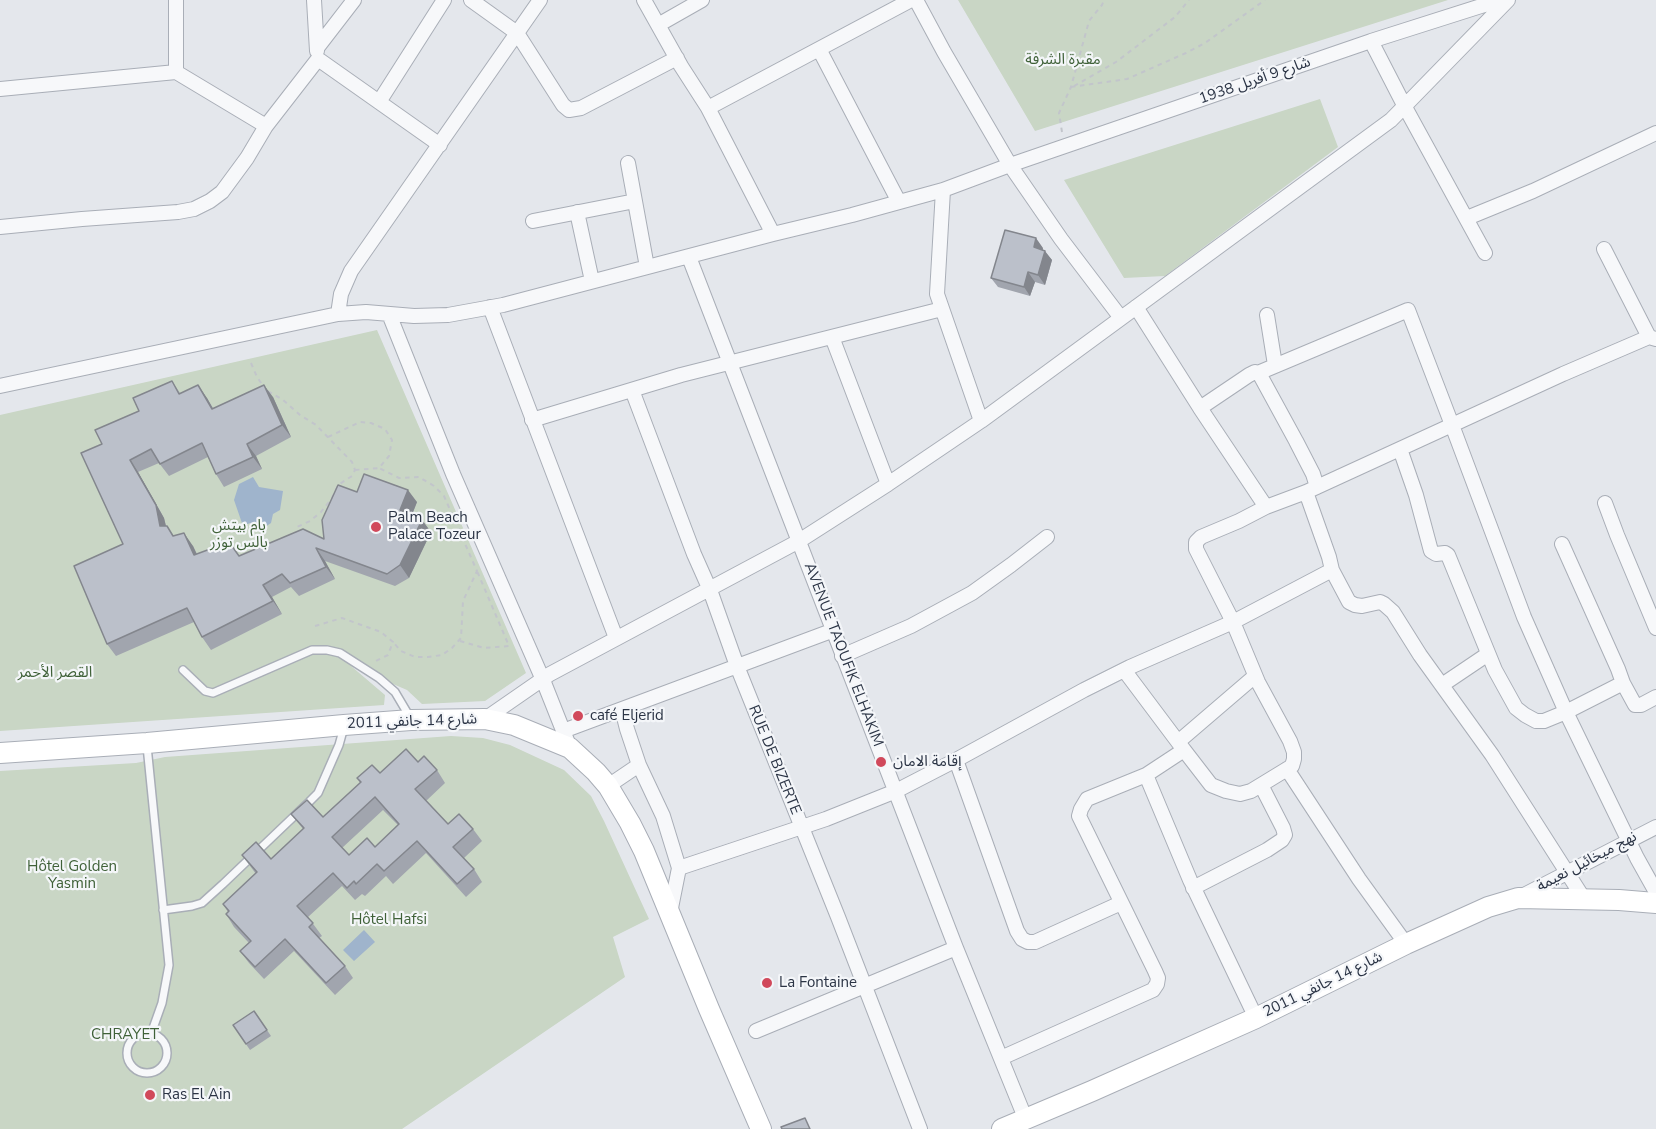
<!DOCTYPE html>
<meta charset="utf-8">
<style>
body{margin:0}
canvas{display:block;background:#e4e7ec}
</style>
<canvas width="1656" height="1129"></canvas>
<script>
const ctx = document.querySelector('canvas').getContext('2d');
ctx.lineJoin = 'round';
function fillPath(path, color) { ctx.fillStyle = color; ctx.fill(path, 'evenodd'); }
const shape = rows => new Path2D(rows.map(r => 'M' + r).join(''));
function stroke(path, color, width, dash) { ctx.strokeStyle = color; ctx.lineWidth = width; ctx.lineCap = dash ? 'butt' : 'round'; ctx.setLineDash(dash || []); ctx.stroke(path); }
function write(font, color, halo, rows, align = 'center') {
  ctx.font = font + ' "Nunito Sans","Noto Sans Arabic",sans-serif'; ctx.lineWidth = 4.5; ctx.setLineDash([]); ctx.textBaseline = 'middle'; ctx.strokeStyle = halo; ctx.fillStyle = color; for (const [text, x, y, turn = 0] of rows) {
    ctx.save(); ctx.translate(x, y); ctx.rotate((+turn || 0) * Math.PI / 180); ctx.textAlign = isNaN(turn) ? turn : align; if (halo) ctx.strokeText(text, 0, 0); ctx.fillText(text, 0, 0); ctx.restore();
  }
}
fillPath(shape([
 [958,0,1448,0,1035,131],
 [1320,99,1338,147,1165,276,1124,278,1064,180],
 [377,330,526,673,485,701,422,704,407,690,351,666,385,695,384,705,0,731,0,415],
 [451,736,483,738,510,745,564,770,591,796,604,821,649,919,613,937,625,977,402,1129,0,1129,0,771,136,763,165,757]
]), '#c9d6c5');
fillPath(shape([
 [253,477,259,487,283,491,280,510,273,514,271,523,265,527,257,526,250,523,243,526,234,500,239,484],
 [364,930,375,942,354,961,343,950]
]), '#9fb4cc');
const lane = shape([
 [183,670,205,691,213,693,312,650,327,650,340,653,379,678,395,692,411,719],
 [147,746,169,965,162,1003,151,1034],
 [163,910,192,906,202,903,223,884,309,802,318,793,339,745,344,727],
 '127 1053a20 20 0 1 1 40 0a20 20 0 1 1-40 0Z'
]);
const street = shape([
 [314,0,317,51],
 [471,0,517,33,563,105,569,110,581,108,677,58],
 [644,0,681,66,708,108,773,234],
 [916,0,944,52,1010,165,1061,239,1121,318],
 [658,25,702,0],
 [1371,41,1405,107,1485,253],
 [317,48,354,0],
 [819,49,899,202],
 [0,89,176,72,176,0],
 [379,102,444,0],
 [708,108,911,0],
 [266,126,318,59,440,145],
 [628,163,647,267],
 [943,190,937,294,981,421],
 [577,212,592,281],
 [1467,218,1533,191,1656,133],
 [533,221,635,201],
 [0,227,82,219,178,212,194,209,210,201,222,192,247,158,266,126,176,72],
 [1604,249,1649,337,1656,339],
 [689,257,956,948,1026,1120],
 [490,307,616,638],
 [1136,307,1200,408,1249,375,1255,372,1260,375,1296,441,1313,474,1317,487],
 [338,314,341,294,351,271,540,0],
 [389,314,453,474,543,680,570,748],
 [1267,315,1275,365],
 [832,337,888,484],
 [1649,337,1563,374,1452,425,1524,617,1566,712,1637,858,1656,892],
 [0,386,338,314,366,312,414,316,448,315,503,305,773,234,852,215,943,190,1010,165,1371,41,1500,0],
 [632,390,694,554,710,590,737,666,838,917,920,1129],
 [1200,408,1266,507,1306,492,1452,425,1408,310,1258,373],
 [532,420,681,375,942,309],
 [1400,449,1416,495,1431,551,1436,554,1445,553,1448,555,1495,670,1516,708,1525,715,1536,721,1544,721,1566,712,1623,683,1618,669,1562,544],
 [1605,503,1617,535,1656,628],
 [1332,570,1349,602,1355,605,1362,606,1380,602,1384,604,1393,612,1420,655,1492,755,1584,899],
 [842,656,911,626,972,593,1011,565,1047,537],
 [1124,670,1184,750,1146,775],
 [1623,683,1635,705,1641,705,1656,697],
 [1442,685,1488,654],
 [485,719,550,674,799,541,888,484,981,421,1391,120,1508,0],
 [563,731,834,630],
 [1178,742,1255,676],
 [1184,750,1211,785,1226,791,1240,794,1251,791,1292,766,1294,759,1294,752,1290,741,1258,682,1233,622,1196,549,1196,542,1201,537,1239,521,1266,507],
 [956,760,1017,931,1022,939,1028,942,1035,942,1121,903],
 [639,765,663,816,679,868,670,913],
 [1287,769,1359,879,1406,944],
 [608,786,639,765,627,729,622,709],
 [679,868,826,819,896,791,956,760,1084,690,1130,667,1233,622,1332,570,1329,557,1306,492],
 [1193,888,1267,850,1282,840,1285,835,1283,828,1261,785],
 [1522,896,1656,827],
 [756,1031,956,948],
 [1001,1058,1153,990,1157,984,1158,978,1155,971,1079,816,1081,809,1087,799,1146,775,1190,880,1256,1018]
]);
const secondary = shape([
 [0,753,147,743,344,725,411,720,485,719,514,725,570,748,596,772,608,786,630,823,644,851,709,1009,761,1129],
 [1002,1129,1092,1091,1256,1018,1406,944,1488,907,1518,898,1619,900,1656,903]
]);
stroke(lane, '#a9aeb7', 10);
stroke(street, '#a9aeb7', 16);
stroke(secondary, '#a9aeb7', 22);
stroke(shape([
 [1074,86,1116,62,1175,17,1189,0],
 [1071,87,1127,79,1186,53,1205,43,1265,0],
 [1062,132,1059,113,1071,87,1089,21,1102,5,1104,0],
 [251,363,257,377,264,387],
 [268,391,283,400,300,415,316,425,352,462,355,470,352,476,338,485,332,498,321,512,310,521,297,527],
 [328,437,360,422,371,423,385,429,392,440,389,456,379,468,399,478,419,477,434,486,444,496,477,571,463,601,461,638,452,648,442,655,428,657,415,657,401,651,393,642],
 [355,470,379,468],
 [315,626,342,618,381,632,393,642,388,655,374,662],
 [460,641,484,648,509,646,477,571]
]), '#c2c5cb', 2, [4.5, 4.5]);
stroke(lane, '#f7f8fa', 7);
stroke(street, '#f7f8fa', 14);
stroke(secondary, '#fff', 20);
fillPath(shape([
 [1043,248,1043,250,1052,260,1045,285,1035,282,1030,296,998,287,991,278],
 [172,381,180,393,207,398,213,408,273,397,291,437,256,456,262,469,224,487,216,474,208,457,169,476,159,463,138,472,164,518,166,526,174,536,193,546,197,554,239,556,324,539,357,492,417,502,412,515,422,520,431,532,409,578,395,586,325,561,335,579,299,596,291,587,272,597,282,614,211,650,202,637,194,622,116,656,107,644,123,544,102,444],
 [418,762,437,770,445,783,426,801,448,824,473,829,482,841,464,858,474,869,482,882,466,897,426,853,393,884,386,876,365,896,362,894,355,900,342,886,308,917,322,936,319,938,345,966,353,978,335,995,294,951,264,979,249,963,240,951,249,943,234,927,226,914,228,912,223,904,256,874,242,855,271,859,303,829,291,814,323,817,360,783,357,778,380,773],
 [383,810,398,825,375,847,349,855,342,848],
 [254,1011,271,1036,250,1050,233,1025]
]), '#a1a5ae');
fillPath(shape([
 [1036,238,1043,248,1041,257,1034,247],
 [1045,251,1052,260,1045,285,1038,275],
 [1028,272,1035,282,1030,296,1024,287],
 [198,385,207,398,220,422,212,409],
 [264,385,273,397,291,437,282,425],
 [247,444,256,456,262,469,253,457],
 [130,460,138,472,164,518,169,539,160,526],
 [408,490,417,502,409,522,400,510],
 [422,520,431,532,409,578,400,565],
 [184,533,193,546,203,568,194,555],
 [316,548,325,561,335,579,326,567],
 [263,585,272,597,282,614,273,601]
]), '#83868d');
const building = shape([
 [1005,230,1036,238,1034,247,1045,251,1038,275,1028,272,1024,287,991,278,1005,230],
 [172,381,179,394,198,385,212,409,264,385,282,425,247,444,253,457,216,474,202,443,160,464,151,449,130,460,156,505,160,526,167,526,173,536,184,533,194,555,229,542,239,556,303,529,324,539,322,520,338,485,357,492,364,474,408,490,400,510,422,520,400,565,387,574,316,548,326,567,290,583,282,574,263,585,273,601,202,637,187,608,107,644,74,566,123,544,81,453,102,444,95,430,139,411,133,398,172,381],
 [406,749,418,762,424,756,437,770,415,789,448,824,459,814,473,829,453,847,474,869,457,884,417,841,384,871,377,864,356,884,354,881,347,888,333,873,297,906,313,923,309,927,345,966,326,983,285,939,255,967,240,951,251,941,226,914,229,911,223,904,257,872,242,855,256,842,271,859,304,828,291,814,307,800,323,817,361,782,357,778,372,765,380,773,406,749],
 [375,797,399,824,375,847,367,838,349,855,332,837,375,797],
 [254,1011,267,1030,246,1044,233,1025,254,1011],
 [805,1118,810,1129,782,1129,781,1127,805,1118]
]);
fillPath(building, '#bbc0ca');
stroke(building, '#83868d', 1.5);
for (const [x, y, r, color] of [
 [376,527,6,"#d1495b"],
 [578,716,6,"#d1495b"],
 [881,762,6,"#d1495b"],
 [767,983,6,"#d1495b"],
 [150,1095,6,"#d1495b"]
]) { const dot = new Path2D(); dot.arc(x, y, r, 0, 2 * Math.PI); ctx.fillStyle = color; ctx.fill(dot); stroke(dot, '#f4f6f9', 2); }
write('15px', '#3f6138', '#f4f6f9', [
 ["مقبرة الشرفة",1063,60],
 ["بام بيتش",239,526],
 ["بالس توزر",239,543],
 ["القصر الأحمر",55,673],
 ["Hôtel Golden",72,867],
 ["Yasmin",72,884],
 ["Hôtel Hafsi",389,920],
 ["CHRAYET",125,1035]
]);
write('15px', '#2b3445', '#f4f6f9', [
 ["شارع 9 أفريل 1938",1255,81,-19],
 ["AVENUE TAOUFIK ELHAKIM",843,655,69],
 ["شارع 14 جانفي 2011",412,722,-2],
 ["RUE DE BIZERTE",774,760,68],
 ["نهج ميخائيل نعيمة",1587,862,-28],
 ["شارع 14 جانفي 2011",1323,985,-26]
]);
write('15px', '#2b3445', '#f4f6f9', [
 ["Palm Beach",388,518],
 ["Palace Tozeur",388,535],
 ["café Eljerid",590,716],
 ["إقامة الامان",893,762],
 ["La Fontaine",779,983],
 ["Ras El Ain",162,1095]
], 'left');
</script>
